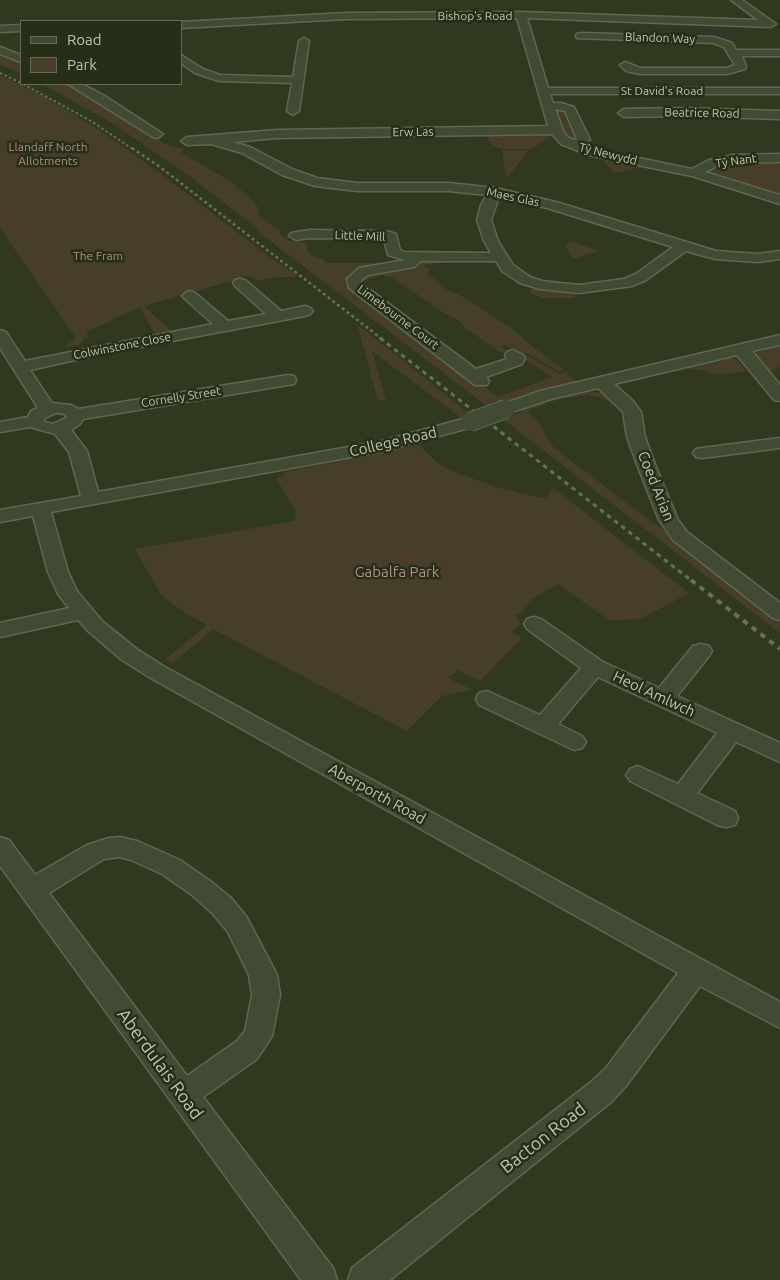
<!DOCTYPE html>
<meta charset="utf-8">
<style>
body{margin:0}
#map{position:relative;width:780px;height:1280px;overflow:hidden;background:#30391f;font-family:Ubuntu,sans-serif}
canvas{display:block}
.legend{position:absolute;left:20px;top:20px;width:162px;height:65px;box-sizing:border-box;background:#262e18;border:1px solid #626b54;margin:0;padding:6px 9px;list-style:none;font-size:15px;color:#bcc6ad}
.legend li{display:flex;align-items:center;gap:10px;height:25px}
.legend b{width:25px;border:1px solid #626b54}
</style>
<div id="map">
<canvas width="780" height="1280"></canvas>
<ul class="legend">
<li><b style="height:6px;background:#414a33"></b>Road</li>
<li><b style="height:14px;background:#473e2a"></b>Park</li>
</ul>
</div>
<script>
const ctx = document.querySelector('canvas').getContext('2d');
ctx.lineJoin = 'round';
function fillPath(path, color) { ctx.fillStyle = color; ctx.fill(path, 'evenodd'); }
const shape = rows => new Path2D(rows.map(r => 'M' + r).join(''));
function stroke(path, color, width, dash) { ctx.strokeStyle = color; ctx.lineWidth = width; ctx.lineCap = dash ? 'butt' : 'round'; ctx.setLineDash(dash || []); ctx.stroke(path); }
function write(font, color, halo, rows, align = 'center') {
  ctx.font = font + ' Ubuntu,sans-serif'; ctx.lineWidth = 5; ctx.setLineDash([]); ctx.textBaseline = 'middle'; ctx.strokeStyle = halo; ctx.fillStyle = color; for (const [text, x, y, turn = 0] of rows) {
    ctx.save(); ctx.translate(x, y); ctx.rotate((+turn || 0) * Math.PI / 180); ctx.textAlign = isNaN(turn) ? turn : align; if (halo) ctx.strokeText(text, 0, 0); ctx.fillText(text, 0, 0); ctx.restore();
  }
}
fillPath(shape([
 [704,24,722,24,732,32,734,37,708,36]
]), '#2c3a2b');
fillPath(shape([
 [0,53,21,62,21,74,0,65],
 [0,75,47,98,99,130,163,175,272,259,297,275,293,277,275,277,257,281,248,276,144,306,172,332,155,335,140,307,86,332,88,337,84,338,80,344,63,348,76,338,0,228],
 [42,84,68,84,164,134,160,141,172,147,184,149,181,153,232,182,253,201,259,209,258,214,270,224,282,231,279,234,289,241,307,243,307,251,311,255,324,260,325,263,390,263,374,266,352,289,353,291,498,397,553,377,527,361,523,356,526,355,560,374,565,372,577,382,536,393,491,409,261,234,256,227,184,172,112,123],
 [566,108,580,139,571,142,563,133,554,109],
 [486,134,542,134,549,137,532,149,502,149,491,144],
 [502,150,529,150,508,177,506,177],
 [586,153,664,170,621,162,642,167,614,173,602,159,616,161,583,154],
 [780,159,780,197,704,173,718,164],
 [571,242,581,245,599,251,573,259,565,245],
 [421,259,448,259,448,262,424,265,430,270,427,273,447,290,461,296,508,326,537,350,564,369,559,371,526,353,521,355,506,345,500,347,506,351,501,353,464,327,458,320,444,313,390,276,385,277,382,275,360,282,366,274,410,268],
 [536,288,571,292,576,296,572,298,542,298,530,293,530,289],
 [357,324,471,415,463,419,372,351,386,400,378,401],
 [780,345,780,367,772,371,768,370,755,353],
 [730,358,736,359,746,372,712,374,705,370,685,368],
 [588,391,603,393,616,404,599,397,587,395,561,399,526,411,537,420,554,448,780,618,780,633,504,420,531,407],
 [419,445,439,464,450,470,495,487,546,499,553,488,689,593,640,619,609,620,558,584,533,598,523,608,525,610,515,615,520,621,519,625,512,631,522,638,482,679,482,682,458,670,448,678,472,690,442,696,407,731,213,629,173,663,166,659,207,625,187,614,161,595,135,549,295,521,296,512,276,478,282,476,285,472]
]), '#473e2a');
const minor = shape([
 [731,0,742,0,776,24,771,27,527,18,548,88,780,88,780,94,550,94,553,103,561,103,574,107,590,140,584,144,595,149,692,169,709,160,733,155,780,154,780,162,733,163,717,166,705,172,780,195,780,204,692,176,588,155,561,144,552,134,277,138,232,142,250,147,292,169,317,178,357,183,449,183,495,188,556,202,716,251,758,254,780,251,780,259,758,262,715,259,686,251,646,280,632,286,579,293,540,289,520,283,502,271,496,261,421,261,414,267,368,275,361,280,361,283,476,369,507,359,505,355,507,352,513,350,523,355,525,358,522,364,486,377,489,381,487,385,475,385,349,288,347,279,359,268,405,260,388,255,384,239,310,238,296,240,289,236,291,233,310,230,386,231,396,234,400,250,404,252,491,253,484,241,477,220,481,205,487,195,449,191,357,191,315,186,282,175,242,153,211,144,187,145,181,141,187,137,277,130,548,126,517,18,346,19,181,28,181,22,346,13,521,12,758,20,731,0],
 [555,109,565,111,577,139,574,140,569,138,564,133,555,109],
 [499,197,547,208,673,247,636,274,624,279,579,285,542,281,530,277,513,265,498,241,491,220,499,197],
 [21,25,21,31,0,32,0,26,21,25],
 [581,33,714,37,732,43,736,50,780,50,780,56,742,56,746,67,745,69,727,74,640,74,626,71,620,65,625,62,640,68,727,68,735,65,724,47,713,43,577,38,576,36,577,34,581,33],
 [304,38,309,41,299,111,293,115,287,111,292,83,219,81,195,73,181,63,181,55,203,69,220,75,293,77,299,41,304,38],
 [0,47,21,55,21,62,0,54,0,47],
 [68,84,82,84,103,95,163,134,157,138,153,137,68,84],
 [683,108,780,111,780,119,683,116,624,117,618,113,624,109,683,108],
 [240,279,245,280,281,311,305,306,310,308,313,311,310,314,305,316,108,353,30,370,52,403,71,405,79,409,288,375,294,376,296,380,294,384,288,385,83,419,80,424,71,430,87,451,98,492,382,441,470,417,476,418,479,422,476,426,384,451,51,512,68,572,77,591,102,621,138,650,165,667,780,1002,780,1028,700,986,626,1086,611,1102,390,1280,348,1280,352,1268,591,1082,606,1068,678,973,149,677,122,660,88,631,78,620,0,637,0,623,69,608,58,594,48,572,33,516,0,522,0,510,81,496,69,452,55,434,30,427,0,432,0,422,28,417,31,411,38,408,0,348,0,330,6,332,25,361,213,324,185,299,182,296,185,293,190,291,195,293,228,321,266,314,235,286,233,283,235,280,240,279],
 [56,413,65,414,66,418,53,424,44,422,45,418,56,413],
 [780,335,780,345,752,351,780,385,780,401,774,400,737,355,614,384,632,400,641,412,645,437,656,467,678,520,687,532,780,603,780,620,773,618,673,540,659,520,638,467,627,437,623,412,598,388,551,399,506,414,500,413,497,409,500,405,540,391,780,335],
 [780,438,780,448,702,458,696,457,693,453,696,449,702,448,780,438],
 [534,617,541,619,603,662,659,688,693,646,701,644,709,646,712,651,709,656,677,696,780,743,780,762,736,742,697,793,735,811,738,818,735,825,726,827,717,825,630,781,626,775,630,769,638,766,678,784,717,733,598,677,558,724,582,736,586,742,582,748,574,750,479,705,476,699,479,693,487,691,540,715,581,668,527,629,524,624,527,619,534,617],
 [0,837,9,840,35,875,87,845,109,838,120,837,137,841,180,860,210,881,231,898,246,916,277,975,280,995,272,1036,257,1059,203,1097,333,1268,337,1280,301,1280,0,866,0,837],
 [120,857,131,860,162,874,192,895,213,914,228,932,249,975,252,995,245,1031,237,1041,187,1076,49,893,104,859,120,857]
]);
stroke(minor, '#5f6750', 3);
fillPath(minor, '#414a33');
stroke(shape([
 [0,73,21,83],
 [23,84,91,121,134,150]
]), '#667154', 2, [2.5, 2.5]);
stroke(shape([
 [132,148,160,167,382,339]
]), '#667154', 2.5, [3, 3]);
stroke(shape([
 [380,338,692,581]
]), '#667154', 3, [4.5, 4.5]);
stroke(shape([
 [691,580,780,649]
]), '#667154', 4, [5.5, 5.5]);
const minorBridge = shape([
 [470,422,506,409]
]);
stroke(minorBridge, '#5f6750', 20, []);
stroke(minorBridge, '#414a33', 18);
write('12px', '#bcc6ad', '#262e18', [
 ["Bishop's Road",475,16],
 ["Blandon Way",660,38,2],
 ["St David's Road",662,91],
 ["Beatrice Road",702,113,1],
 ["Erw Las",413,132,-1],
 ["Tŷ Newydd",608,154,14],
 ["Tŷ Nant",736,161,-8],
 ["Maes Glas",513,197,12],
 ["Little Mill",360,236,2],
 ["Limebourne Court",398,317,37],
 ["Colwinstone Close",122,346,-11],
 ["Cornelly Street",181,397,-9]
]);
write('12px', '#b28c8a', '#262e18', [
 ["Llandaff North",48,147],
 ["Allotments",48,161],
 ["The Fram",98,256]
]);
write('15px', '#bcc6ad', '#262e18', [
 ["College Road",393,442,-13],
 ["Coed Arian",656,486,68],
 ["Heol Amlwch",654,694,25],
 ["Aberporth Road",377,794,29]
]);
write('15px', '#b28c8a', '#262e18', [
 ["Gabalfa Park",397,572]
]);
write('18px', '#bcc6ad', '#262e18', [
 ["Aberdulais Road",160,1064,54],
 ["Bacton Road",543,1138,-38]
]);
</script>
